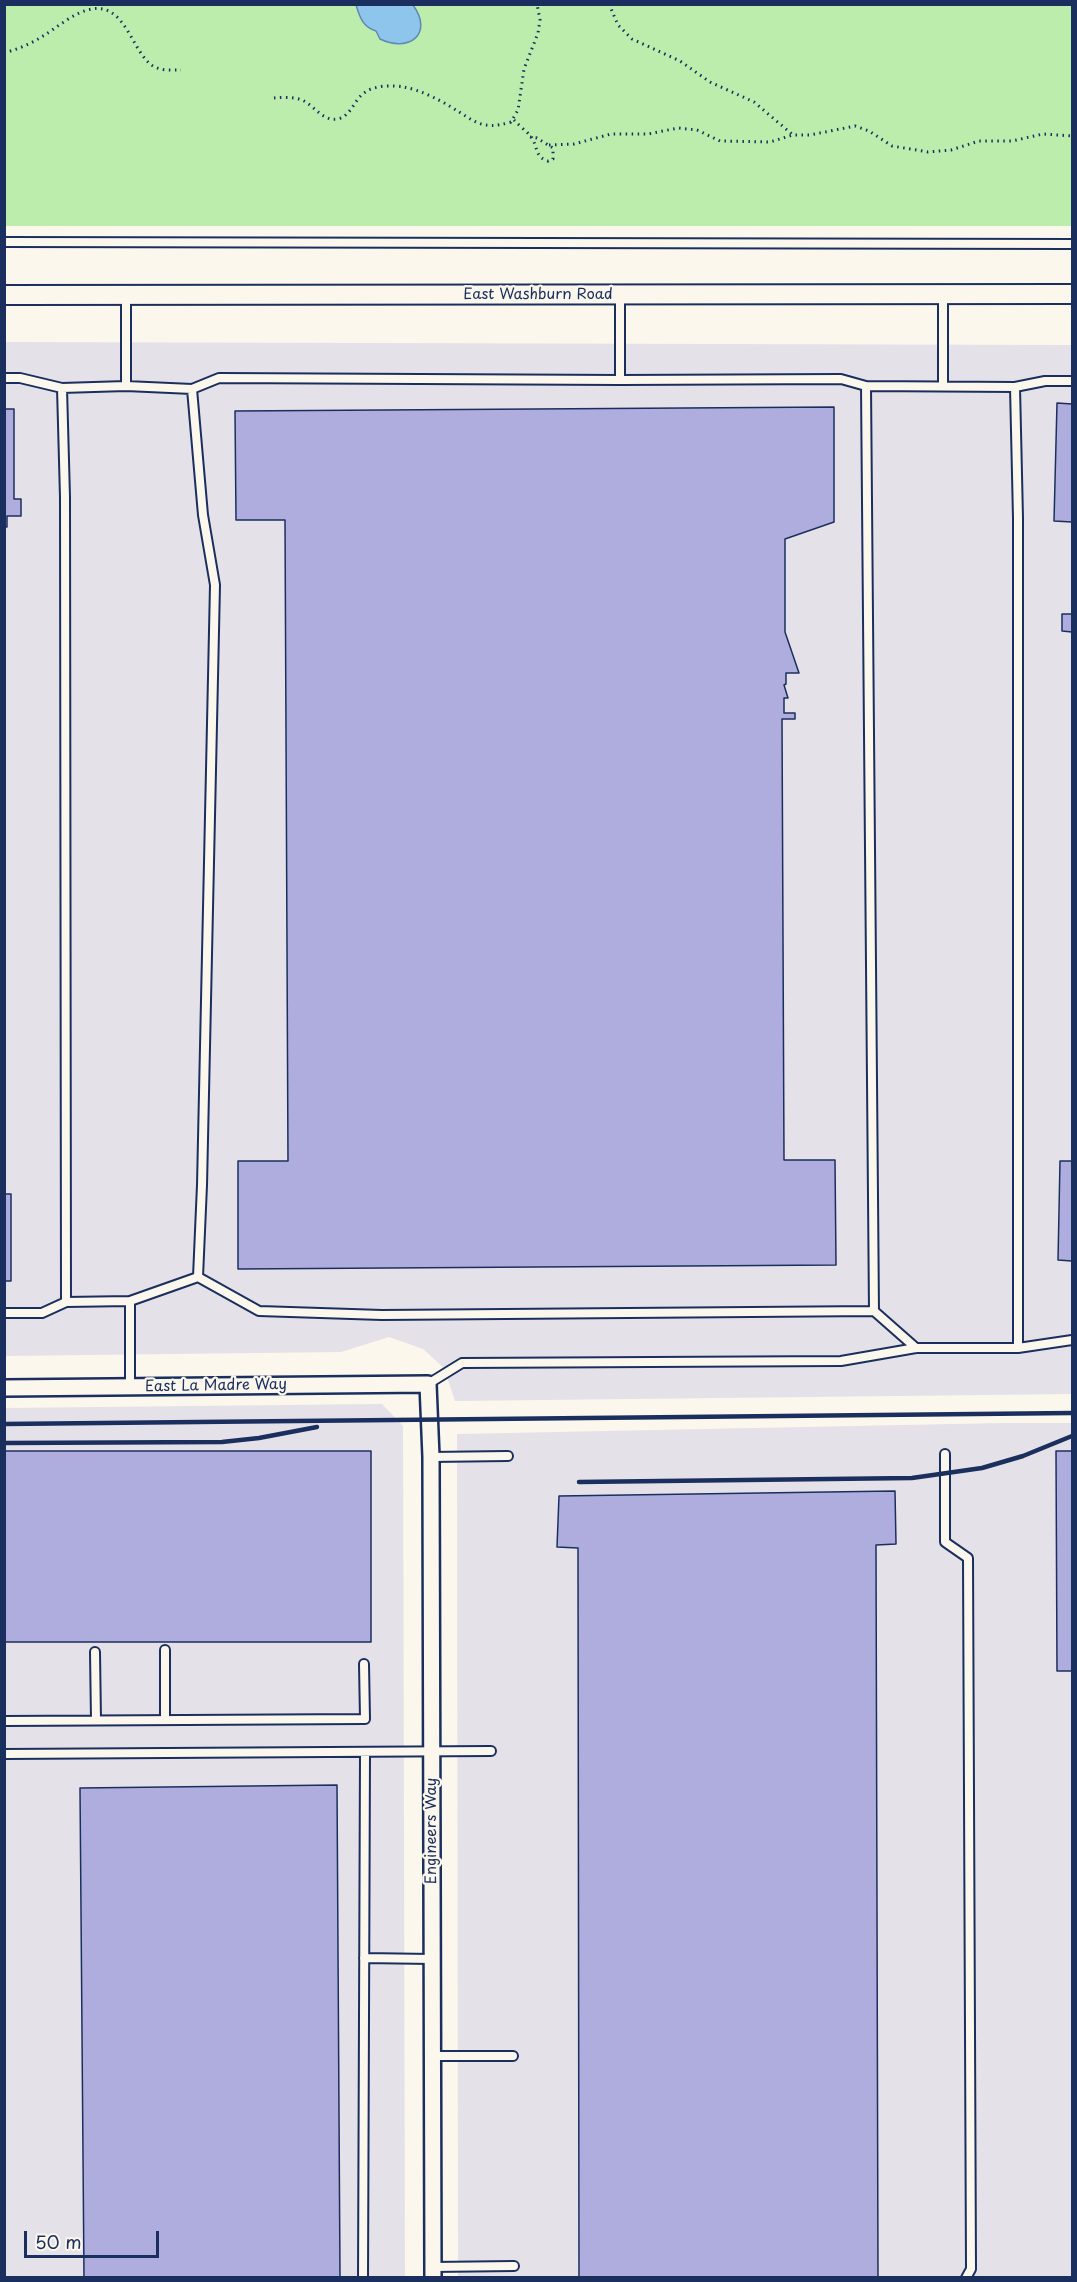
<!DOCTYPE html>
<html>
<head>
<meta charset="utf-8">
<style>
  body { margin:0 }
  #map { position:relative; width:1077px; height:2282px; overflow:hidden; background:#fbf7ec; font-family:"Playpen Sans",sans-serif }
  canvas { display:block }
  .frame { position:absolute; inset:0; border:6px solid #1b2f5e; pointer-events:none }
  .scale { position:absolute; left:24px; top:2231px; width:135px; height:27px; box-sizing:border-box; border:3px solid #1b2f5e; border-top:0; padding-left:8px; font-size:18px; line-height:21px; white-space:nowrap; color:#1b2f5e; -webkit-text-stroke:4px #fbf7ec; paint-order:stroke }
</style>
</head>
<body>
<div id="map">
<canvas width="1077" height="2282"></canvas>
<div class="frame"></div>
<div class="scale">50 m</div>
</div>
<script>
const ctx = document.querySelector('canvas').getContext('2d');
ctx.lineJoin = 'round';
function fill(path, color) { ctx.fillStyle = color; ctx.fill(path, 'evenodd'); }
function strokePath(path, color, width, dash) { ctx.strokeStyle = color; ctx.lineWidth = width; ctx.lineCap = dash ? 'butt' : 'round'; ctx.setLineDash(dash || []); ctx.stroke(path); }
function label(font, color, halo, rows, align = 'center') {
  ctx.font = font + ' "Playpen Sans",sans-serif'; ctx.lineWidth = 4.5; ctx.setLineDash([]); ctx.textBaseline = 'middle'; ctx.strokeStyle = halo; ctx.fillStyle = color; for (const [text, x, y, turn = 0] of rows) {
    ctx.save(); ctx.translate(x, y); ctx.rotate((+turn || 0) * Math.PI / 180); ctx.textAlign = isNaN(turn) ? turn : align; if (halo) ctx.strokeText(text, 0, 0); ctx.fillText(text, 0, 0); ctx.restore();
  }
}
fill(new Path2D(`
  M4 342 1072 345V1394L455 1401 444 1368 423 1349 389 1337 341 1352 5 1356Z
  M382 1404 403 1426 405 2277H5L4 1408Z
  M1003 1423H1072V2277H458L457 1434Z`), '#e4e1e8');
fill(new Path2D(`
  M4 5H1072V226H5Z`), '#bdedac');
const water = new Path2D(`
  M356 5H413C434 34 409 53 380 39L376 31C363 27 360 18 356 5Z`);
fill(water, '#8ec5ec');
strokePath(water, '#6089b3', 1.5);
const building = new Path2D(`
  M1057 403 1072 404V522L1054 521Z
  M834 407V522L785 539V632L799 673H786V684L784 685 788 698H784V713H795V719H782L784 1160H835L836 1265 238 1269V1161H288L285 520H236L235 411Z
  M4 409H14V499H21V516H7V527H4Z
  M1062 614H1072V632L1062 631Z
  M1060 1161H1072V1261L1058 1260Z
  M4 1194H11V1281H4Z
  M4 1451H371V1642H4Z
  M1056 1451H1072V1671H1057Z
  M895 1491 896 1544 876 1545 878 2278H579L578 1548 557 1547 559 1496Z
  M337 1785 340 2278H84L80 1788Z`);
fill(building, '#afadde');
strokePath(building, '#1b2f5e', 1.5);
const service = new Path2D(`
  M4 242 1072 244
  M126 295V386
  M620 296V380
  M4 378H20L62 388 126 386 192 389 219 378 620 380 841 379 866 386 1015 387 1045 381H1072
  M866 386 874 1311
  M943 386V294
  M1015 387 1018 518V1348
  M62 388 65 497 66 1302
  M192 389 203 515 215 585 202 1185 198 1277
  M4 1313H42L66 1302 130 1301 198 1277 259 1311 382 1315 874 1311 916 1348
  M428 1384 462 1363 841 1361 916 1348H1018L1072 1340
  M130 1387V1301
  M945 1454V1542L968 1558 971 2269 966 2278
  M431 1457 508 1456
  M165 1650V1720
  M95 1652 96 1720
  M4 1721 365 1719 364 1664
  M4 1754 491 1751
  M364 1958 432 1959
  M433 2056H513
  M433 2267 514 2266
  M363 2278 365 1753`);
const minor = new Path2D(`
  M4 1388 428 1384 431 1457 433 2278`);
const tertiary = new Path2D(`
  M4 295 1072 294`);
strokePath(service, '#1b2f5e', 12);
strokePath(minor, '#1b2f5e', 20);
strokePath(tertiary, '#1b2f5e', 22);
strokePath(new Path2D(`
  M609 4 618 25 632 39 680 61 710 82 754 102 793 135H810L855 126 869 131 892 146 928 152 951 150 979 141H1012L1043 134 1072 136
  M4 53C18 49 31 44 43 36 58 27 74 12 92 9 126 3 132 53 153 66 161 71 172 70 181 70
  M274 98C283 97 294 97 302 100 315 106 323 122 338 119 351 116 354 100 364 93 374 85 392 85 404 87 420 90 438 99 451 107 475 121 481 131 511 122L518 110 524 69 538 33 540 20 537 4
  M514 120C519 126 527 131 532 138 538 148 535 157 548 161L553 159V148L537 138 530 137
  M549 145 574 144 611 134H648L678 128 697 130 720 141 770 142 793 135`), '#1b2f5e', 3, [1.5, 4.5]);
strokePath(service, '#fbf7ec', 8);
strokePath(minor, '#fbf7ec', 15);
strokePath(tertiary, '#fbf7ec', 18);
strokePath(new Path2D(`
  M4 1424 1072 1413
  M4 1443 222 1442 259 1438 317 1427
  M579 1482 912 1478 982 1468 1023 1456 1072 1436`), '#1b2f5e', 4.5);
label('15px', '#1b2f5e', '#fbf7ec', [
  ["East Washburn Road",538,295],
  ["East La Madre Way",216,1386,-1],
  ["Engineers Way",432,1831,-90]
]);
</script>
</body>
</html>
